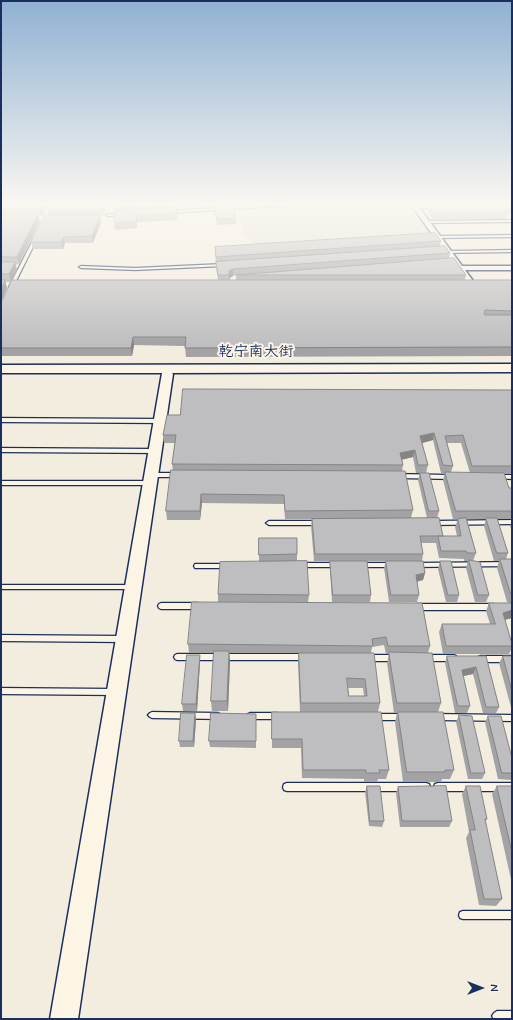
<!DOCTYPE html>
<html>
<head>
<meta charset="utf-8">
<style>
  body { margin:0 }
  #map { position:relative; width:513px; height:1020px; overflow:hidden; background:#f3ede0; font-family:Mynerve,sans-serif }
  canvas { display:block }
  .frame { position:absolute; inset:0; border:2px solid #1b2f5e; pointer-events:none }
  .north { position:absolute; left:461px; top:968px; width:40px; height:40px; -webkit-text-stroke:3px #fcf5e5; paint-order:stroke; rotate:90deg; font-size:11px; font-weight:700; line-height:16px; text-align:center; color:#1b2f5e }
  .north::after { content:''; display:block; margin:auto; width:14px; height:18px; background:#1b2f5e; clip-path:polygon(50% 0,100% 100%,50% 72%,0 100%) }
</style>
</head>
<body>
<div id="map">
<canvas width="513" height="1020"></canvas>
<div class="frame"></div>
<div class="north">N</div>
</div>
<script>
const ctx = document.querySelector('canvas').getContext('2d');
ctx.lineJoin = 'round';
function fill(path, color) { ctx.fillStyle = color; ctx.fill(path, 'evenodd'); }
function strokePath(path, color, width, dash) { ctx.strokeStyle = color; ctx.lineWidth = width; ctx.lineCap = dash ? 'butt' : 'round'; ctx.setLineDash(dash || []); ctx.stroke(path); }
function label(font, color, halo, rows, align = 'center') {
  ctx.font = font + ' Mynerve,"LXGW WenKai TC",sans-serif'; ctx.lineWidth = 4; ctx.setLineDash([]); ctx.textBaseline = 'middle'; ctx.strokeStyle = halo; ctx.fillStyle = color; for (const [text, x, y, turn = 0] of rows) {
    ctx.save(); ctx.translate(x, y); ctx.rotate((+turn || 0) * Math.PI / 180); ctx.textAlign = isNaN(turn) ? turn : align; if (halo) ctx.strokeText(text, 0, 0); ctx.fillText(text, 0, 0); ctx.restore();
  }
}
fill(new Path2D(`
  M299 203H409L434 238 263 249 245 236 237 210 301 206Z`), '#e3dfd6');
const lane = new Path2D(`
  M295 203 297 204 296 205 170 213 168 212 170 211Z
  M416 206H436L438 207 436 208H415V206Z
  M107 214H121L123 215 121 216H108L106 215Z
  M512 220V222L427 223 425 222 427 221Z
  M512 235V237L438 238 436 237 438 236Z
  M34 238 37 239 13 287 10 288 9 287Z
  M512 250V252L448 253 446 252 448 251Z
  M223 264H224V266L135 270 81 268 79 267 81 266 135 268Z
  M1 418 159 419 161 421 159 423 1 422Z
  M1 448 154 449 157 451 154 453 1 452Z
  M152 473H178L181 475 178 477H152L149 475Z
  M398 474 450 475 453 477 450 479 398 478 395 476Z
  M498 475H512V479L496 478 495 477 496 476Z
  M1 481H149L152 483 149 485H1Z
  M512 520V524L434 525 431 523 434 521Z
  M269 521H318L321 523 318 525H269L266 523Z
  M512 562V566L416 567H414L413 565 414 563H416Z
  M298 563H338L339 565 338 567H298L297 565Z
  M358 563H394L395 565 394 567H358L357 565Z
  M195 564H228L229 566 228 568H195L194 566Z
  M1 585H134L135 587 134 589H1Z
  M161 603H198L200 604 201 606 200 608 198 609H161L159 608 158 606 159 604Z
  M416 604H494L496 605 497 607 496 609 494 610H416L414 609 413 607 414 605Z
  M1 635 122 636 124 637 125 639 124 641 122 642 1 641Z
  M177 654H306L308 655 309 657 308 659 306 660H177L175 659 174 657 175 655Z
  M368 655H396L398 656 399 658 398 660 396 661H368L366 660 365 658 366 656Z
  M426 655H454L456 656 457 658 456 660 454 661H426L424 660 423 658 424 656Z
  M480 656H512V662H480L478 661 477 659 478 657Z
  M1 688 114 689 116 690 117 692 116 694 114 695 1 694Z
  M152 712 218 713 220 714 222 716 220 718 218 719 152 718 150 717 148 715 150 713Z
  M250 713H278L280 714 282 716 280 718 278 719H250L248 718 246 716 248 714Z
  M374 714H404L407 715 408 717 407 719 404 720H374L371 719 370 717 371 715Z
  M436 714 512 715V721L436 720 433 719 432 717 433 715Z
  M287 783H426L429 784 430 787 429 790 426 791H287L284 790 283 787 284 784Z
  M438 783H512V791H438L435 790 434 787 435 784Z
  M463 911H512V919H463L460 918 459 915 460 912Z
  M497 1011H512V1019H494L492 1016 494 1013Z`);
const street = new Path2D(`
  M410 203H416L462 266H512V270H465L476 285 472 287H469Z`);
const secondary = new Path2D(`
  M512 364V372L172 373 173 374 78 1019H50L162 373H1V365Z`);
strokePath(lane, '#1b2f5e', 2.5);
strokePath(street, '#1b2f5e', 3);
strokePath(secondary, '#1b2f5e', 3);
fill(lane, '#fcf5e5');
fill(street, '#fcf5e5');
fill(secondary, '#fcf5e5');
fill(new Path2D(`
  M1 203H49L42 216 38 217 40 222 19 264 15 265 17 270 11 282H5L7 288 1 302Z
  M50 203H107L102 217H100L101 222 93 243H65L63 249H33L31 242 48 215 47 209Z
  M114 203H181V208H176L178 220 137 222V228L115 230 114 223 115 211Z
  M212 203H271L232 205 236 218V224L217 225 214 211V206H212Z
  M425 203H512V214H507L506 219H432L428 210 429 204H426Z
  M441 241 440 246 450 253 449 258 466 275 465 280H512V356L186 357 185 346 134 345 132 356H1V302L218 280 216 268 215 247ZM236 275V280H229L230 278 233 276Z
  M512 390V474H504L509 488H512V519H497L508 553 506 559 512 561V618L505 620 512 644V648L509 654H443L439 632 442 624H490L486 611 489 603H510L507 602 497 568 499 561H494L484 526 486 519H467L476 553 473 561 489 595 486 602H475L466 568 468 561H464V559L439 558 436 543H421L423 554 422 561 425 573 423 580 417 582 419 595 417 602H389L384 568 386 561H367L371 595 370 602H332L330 569V561H357H314L311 526 312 519H285L284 504 202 503 200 520H167L166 511 173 470 172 464 175 443H164L163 435 180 415ZM433 440 441 473H445L443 480 453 519H462H458L455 527 457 536H443L437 518 439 511 426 473 428 465 422 443ZM447 443H461L470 473 451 472 453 466ZM413 457 416 473H420L418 480 427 518H411L413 510 402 471 403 465 402 460Z
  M512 522V530L510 526Z
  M259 538 297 554V562L309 595 308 602H218V594L259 562Z
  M440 561 459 595 457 602H446L438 569Z
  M422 603 430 646 428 653 441 703 438 712 454 770 450 779H442L441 782H403L395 722 397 713H394L387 663 389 654H386L384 645 372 647 371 653 380 703 378 712H300L298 662 299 653H229L230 662 228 711H212L211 701 214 653H189L188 644ZM348 688H363L364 696H349Z
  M447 656H486L499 707 496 713H483L473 674 463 676 470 706 467 713H455L445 663Z
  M503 656H512V711L499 663Z
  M200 662 197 711H183L182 704Z
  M272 712 389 770 386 779H378L377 782H364V779L302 778 301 748H272Z
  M195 713 196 720 194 747H180L179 741Z
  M256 714V748L210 747 209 741Z
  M459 715 485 773 482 779H468L456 722Z
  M488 716 512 758V780L498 779 485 722Z
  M367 786 384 821 382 827 369 826 365 792Z
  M466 786 487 819 485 823 502 899 496 906 479 905 466 838 469 832 462 794Z
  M497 786 512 788V884L492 794Z
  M398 787 452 821 449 827H400L396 793Z`), '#a3a3a5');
fill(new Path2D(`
  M44 203H49L42 216 40 209Z
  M103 203H107L102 217 101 209Z
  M38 214 40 222 19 264 17 257Z
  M100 215 101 222 93 243 92 236Z
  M64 237 65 243 63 249 61 242Z
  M15 262 17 270 11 282 9 274Z
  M233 269V276L230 278 229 282V271Z
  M5 280 7 288 1 302V289Z
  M133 337 134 345 132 356 131 348Z
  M434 433 433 440 419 444 420 436Z
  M415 450 413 457 399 460 400 453Z
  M201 494 202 503 200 520V511Z
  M425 573 423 580 414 582 416 575Z
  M512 610V618L499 621 503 613Z
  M229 651 230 662 228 711 227 701Z
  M200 655V662L197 711 196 704Z
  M476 667 473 674 459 677 462 670Z
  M195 713 196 720 194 747 193 741Z`), '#858586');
const building = new Path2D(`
  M1 203H44L40 209H1Z
  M50 203H103L101 209H47Z
  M114 203H144L114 205Z
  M429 203H512V208H505L507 212 433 213Z
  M232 204 236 218 217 219 214 205Z
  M176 207 177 214 136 216 137 222 114 223V211Z
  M1 214H38L17 257H1Z
  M45 215H100L92 236 64 237 61 242H31Z
  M435 233 441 241 216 257 215 247Z
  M445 246 450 253 233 269 229 271V275H218L216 262Z
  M454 258 466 275H236Z
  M1 262H15L9 274H1Z
  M1 280H5L1 289Z
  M12 280H512V311L485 310 484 314 485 315H512V347L185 348 186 337H133L131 348H1V302L2 301Z
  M183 389 512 390V466H472L463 435 445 436 453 466 443 465 434 433 420 436 428 465H418L415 450 400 453 403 465 172 464 176 435H163L167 415H180Z
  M171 470 405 471 413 510 285 511 284 495 201 494 200 511H166Z
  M445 472 504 473 509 488H512V511H456Z
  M420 473H429L439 511H429Z
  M439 518 443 536H420L423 554H315L312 519Z
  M466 518 476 553H467L466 551H441L438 536H461L458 519Z
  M486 518H497L508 553H497Z
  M259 538H297V554L259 555Z
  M500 559H511L512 561V594H511Z
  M469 560 480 562 489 595H478Z
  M307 561 309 595 218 594 220 562Z
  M330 561H367L371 595H333Z
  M386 561H423L425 573 416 575 419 595H391Z
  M440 561H451L459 595H448Z
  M192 602 422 603 430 646H388L386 637 372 639 373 646 188 644Z
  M489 603H512V610L503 613 512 644V646H446L442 624H495Z
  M214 651H229L227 701H211Z
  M389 652 432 653 441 703H397Z
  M299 653H374L380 703H301ZM347 678 365 679 367 696H349Z
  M187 655H200L196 704H182Z
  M447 656H486L499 707H486L476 667 462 670 470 706H458Z
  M503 656H512V691Z
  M272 712H381L389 770H379L380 773H366V770H303L302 739H272Z
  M398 712H443L454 770H445V772H407Z
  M181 713H195L193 741H179Z
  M211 713 256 714V741H209Z
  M459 715 472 716 485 773H471Z
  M488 716H501L512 758V773H502Z
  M367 786H380L384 821H370Z
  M446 786 452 821H402L398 787Z
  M466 786H480L487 819H485L502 899H484L470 830H475Z
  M497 786H511L512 788V852Z`);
fill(building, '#bebec0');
strokePath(building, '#858586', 1);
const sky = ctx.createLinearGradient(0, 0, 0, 346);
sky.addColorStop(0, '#8fb1d3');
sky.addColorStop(0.59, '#faf7f1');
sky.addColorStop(1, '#faf7f100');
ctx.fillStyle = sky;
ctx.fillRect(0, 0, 513, 346);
label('15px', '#1b2f5e', '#fcf5e5', [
  ["乾宁南大街",256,353]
]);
</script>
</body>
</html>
